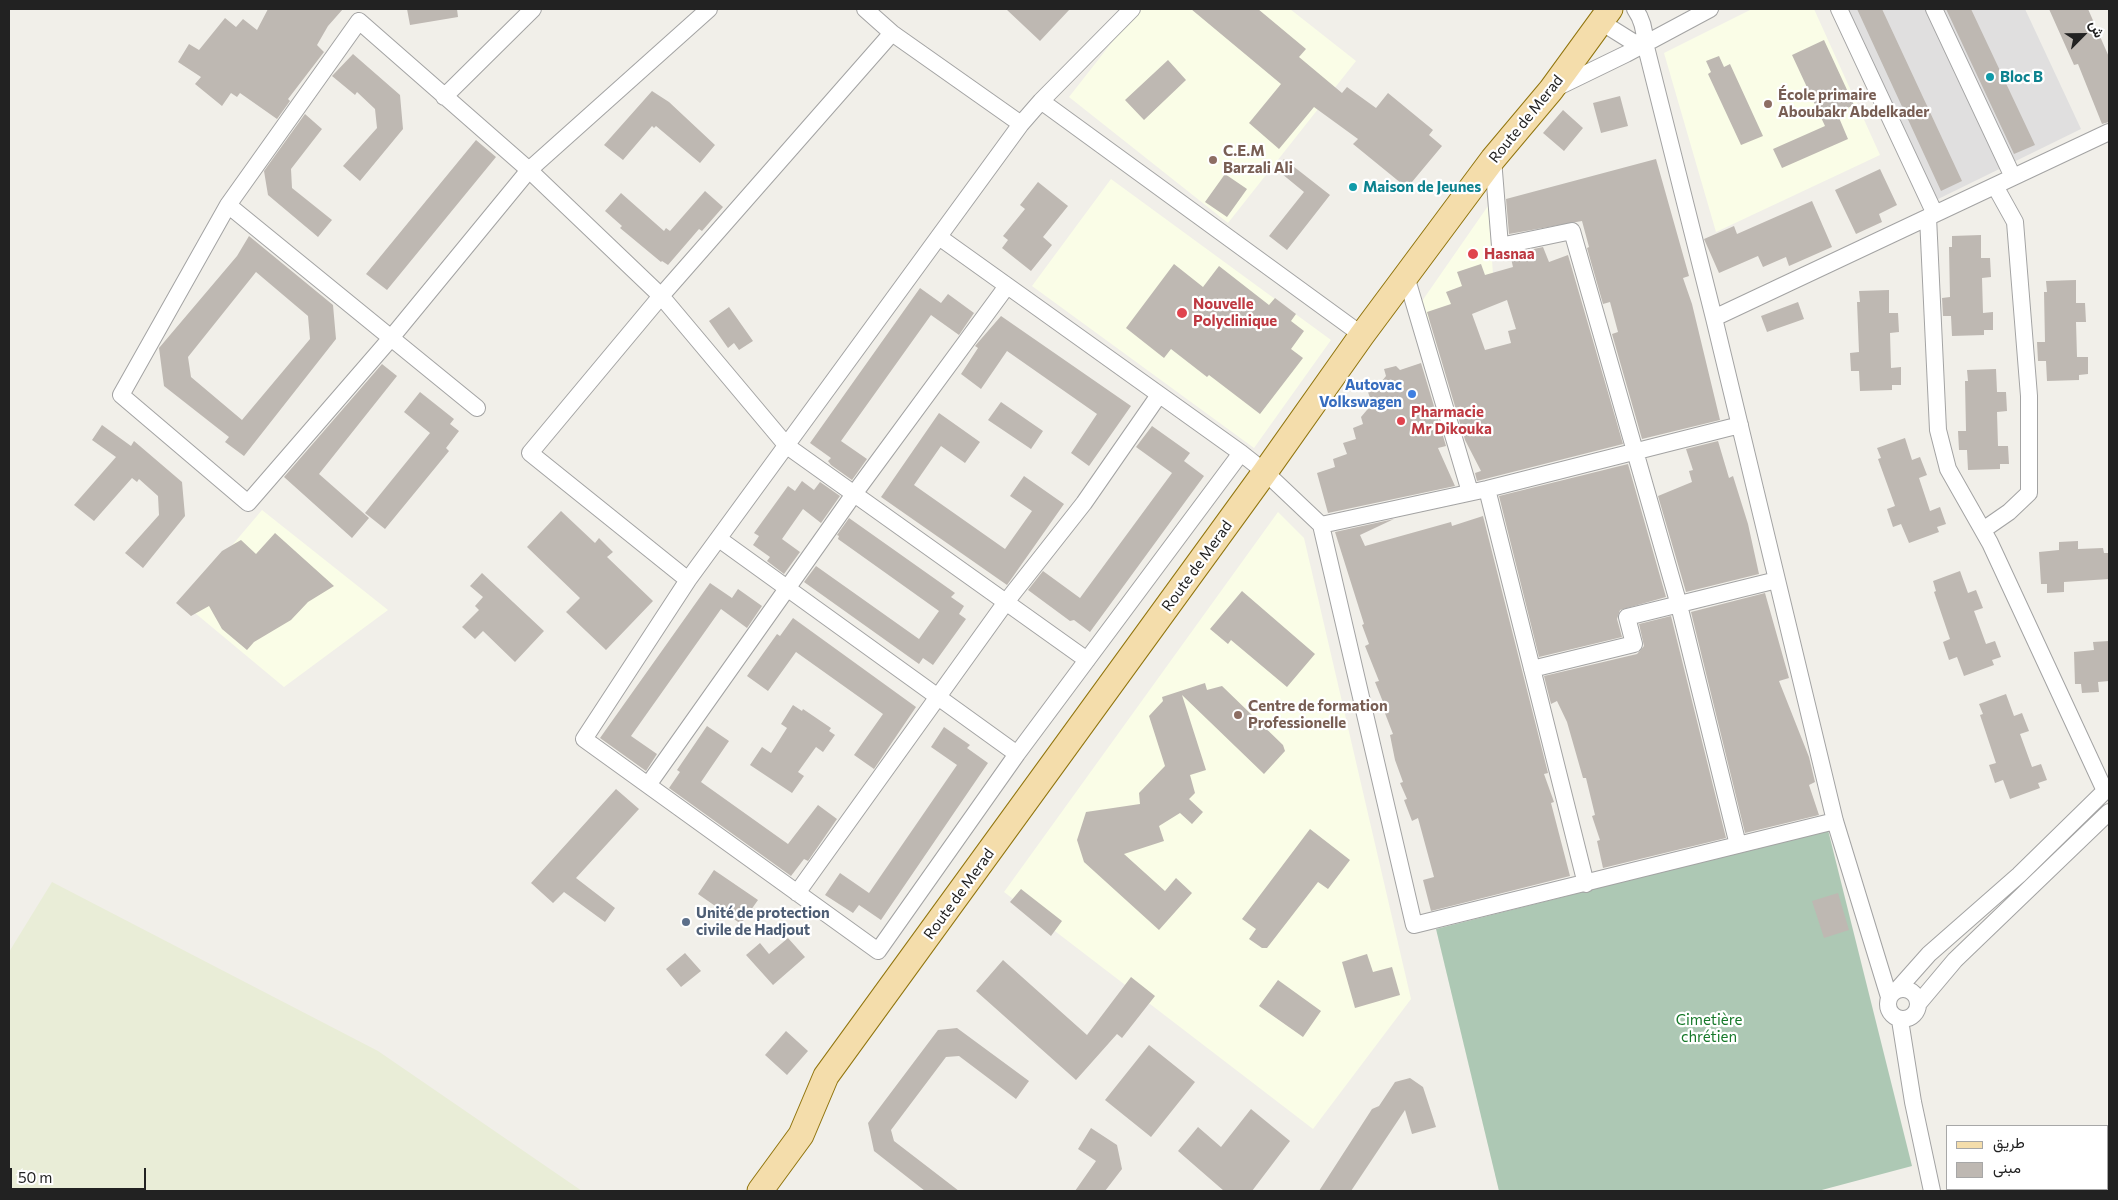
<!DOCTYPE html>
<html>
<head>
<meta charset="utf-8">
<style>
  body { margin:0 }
  #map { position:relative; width:2118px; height:1200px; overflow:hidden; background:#f1efe9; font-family:Commissioner,Vazirmatn,sans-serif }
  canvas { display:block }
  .frame { position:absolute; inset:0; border:10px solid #222; pointer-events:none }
  .legend { position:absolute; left:1946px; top:1125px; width:162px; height:65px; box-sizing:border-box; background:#fff; border:1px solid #a7a7a7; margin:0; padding:6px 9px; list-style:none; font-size:15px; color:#222 }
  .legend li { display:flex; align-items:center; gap:10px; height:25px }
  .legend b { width:25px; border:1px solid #a7a7a7 }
  .north { position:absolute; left:2058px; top:10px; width:50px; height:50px; -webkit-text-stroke:4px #fff; paint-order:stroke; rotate:67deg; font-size:14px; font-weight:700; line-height:20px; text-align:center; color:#222 }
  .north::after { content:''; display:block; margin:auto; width:18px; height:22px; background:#222; clip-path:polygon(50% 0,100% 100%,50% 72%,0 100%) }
  .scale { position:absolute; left:10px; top:1168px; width:136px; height:22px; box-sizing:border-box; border:2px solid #222; border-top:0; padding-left:6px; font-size:15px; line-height:18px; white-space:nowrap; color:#222; -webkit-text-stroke:4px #fff; paint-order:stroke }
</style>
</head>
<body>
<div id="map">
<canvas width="2118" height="1200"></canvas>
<div class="frame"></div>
<ul class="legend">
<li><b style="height:6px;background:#f4ddab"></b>طريق</li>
<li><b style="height:14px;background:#beb8b2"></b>مبنى</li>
</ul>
<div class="north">ش</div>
<div class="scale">50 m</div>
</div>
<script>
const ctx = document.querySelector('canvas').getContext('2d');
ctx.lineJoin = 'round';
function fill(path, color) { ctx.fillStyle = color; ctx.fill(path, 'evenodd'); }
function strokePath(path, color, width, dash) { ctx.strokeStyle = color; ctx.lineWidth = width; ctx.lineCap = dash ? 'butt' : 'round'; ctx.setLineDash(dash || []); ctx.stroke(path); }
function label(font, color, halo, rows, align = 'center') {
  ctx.font = font + ' Commissioner,sans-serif'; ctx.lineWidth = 4.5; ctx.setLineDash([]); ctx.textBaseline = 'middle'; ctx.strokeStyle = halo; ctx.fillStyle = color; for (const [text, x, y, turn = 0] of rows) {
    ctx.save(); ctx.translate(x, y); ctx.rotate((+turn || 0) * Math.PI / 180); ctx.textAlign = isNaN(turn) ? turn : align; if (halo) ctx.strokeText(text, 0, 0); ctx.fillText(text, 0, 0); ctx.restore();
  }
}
fill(new Path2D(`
  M1839 9H2025L2081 129 1930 203Z`), '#e0dfdf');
fill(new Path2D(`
  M1138 9H1290L1356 61 1228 223 1069 97Z
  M1752 9H1814L1880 155 1716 232 1664 53Z
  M1111 179 1331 340 1254 448 1032 286Z
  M1488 206 1495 301 1424 321 1420 304Z
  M262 510 388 610 284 687 183 603Z
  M1278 512 1304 538 1411 999 1313 1129 1004 892Z`), '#fafde7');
fill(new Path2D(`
  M52 882 378 1051 582 1191H9V952Z`), '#e9edd7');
fill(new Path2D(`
  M1828 830 1912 1166 1818 1191H1499L1436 929Z`), '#adc8b4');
fill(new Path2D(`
  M268 9H343L328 26 317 45 324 52 288 99 290 101 277 119 240 93 237 97 231 93 222 106 195 84 201 77 178 62 189 44 199 50 225 18 236 27 243 19 257 30Z
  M407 9H457L458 17 410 25Z
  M1006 9H1070L1040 41Z
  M1191 9H1258L1306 49 1299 57 1342 93 1347 87 1376 108 1388 93 1433 130 1429 135 1442 146 1407 188 1353 144 1358 139 1314 107 1279 149 1249 123 1281 84Z
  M1857 9H1882L1962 181 1941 191Z
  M1946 9H1971L2035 145 2014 154Z
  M2049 9H2088L2109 57V122L2102 124 2078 64 2074 65Z
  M1824 40 1854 105 1837 113 1848 139 1782 168 1773 149 1825 126 1792 55Z
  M353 54 400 95 403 129 360 181 343 166 377 128 375 109 357 92 355 95 332 76Z
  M1719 56 1724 67 1730 64 1763 136 1741 145 1708 74 1711 72 1706 61Z
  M1168 60 1186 80 1144 120 1125 100Z
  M652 91 669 102 715 145 700 163 656 126 654 128 652 126 623 160 604 145Z
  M1620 96 1628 126 1601 133 1593 103Z
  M1563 110 1583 128 1564 151 1543 133Z
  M305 114 322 129 291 169 292 188 332 220 318 237 268 195 264 171Z
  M476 140 496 157 387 290 366 274Z
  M1284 159 1330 195 1287 250 1269 236 1304 192 1276 169Z
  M1656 159 1689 276 1683 278 1692 304 1720 420 1642 439 1612 334 1618 332 1610 302 1603 304 1587 248 1589 247 1582 221 1509 234 1506 199Z
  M1880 169 1897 205 1879 214 1882 222 1856 234 1835 190Z
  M1225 174 1247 189 1227 217 1205 202Z
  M1038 182 1068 206 1043 237 1052 245 1031 271 1002 248 1008 240 1003 236 1025 209 1020 205Z
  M705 191 723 207 702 231 699 229 668 265 662 261 661 262 620 228 622 226 605 211 621 193 664 231 666 228 670 231Z
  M1812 201 1832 247 1789 266 1786 257 1763 267 1758 256 1719 273 1704 239 1734 226 1737 234Z
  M1981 235V258H1990L1991 277 1982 278 1983 313 1993 312V330H1984V335L1952 336 1951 316H1943L1942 298 1950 297 1949 247H1952V236Z
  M249 236 333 305 336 339 244 456 225 442 229 437 164 386 159 348 237 256ZM256 272 308 316 310 339 242 420 191 377 188 357Z
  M1543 247 1549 262 1568 255 1623 444 1477 481 1475 473 1481 471 1465 440 1427 312 1451 304 1446 292 1462 286 1457 272 1481 264 1485 275 1513 267 1510 254ZM1507 300 1516 329 1508 331 1511 343 1485 350 1472 314Z
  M1174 264 1203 287 1219 266 1269 305 1275 298 1296 314 1291 321 1304 331 1291 349 1303 358 1260 414 1209 375 1207 377 1171 349 1164 358 1126 328Z
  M2076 280V303H2085L2086 322H2076L2077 357H2088V374L2079 375V380L2047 381 2046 361H2038L2037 342H2045L2044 292H2047L2046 281Z
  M920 288 941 303 948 294 974 313 959 335 931 315 841 441 867 459 852 480 831 465 828 461 831 458 810 443Z
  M1889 290V313H1898L1899 332 1890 333 1891 368 1901 367V385H1892V390L1860 391 1859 371H1851L1850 353 1859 352 1857 302H1860L1859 291Z
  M1798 302 1804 319 1767 332 1761 316Z
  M729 307 753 341 739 350 734 343 728 348 709 321Z
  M1001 316 1131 406 1089 466 1071 453 1097 414 1007 351 981 389 961 374 978 348 975 346Z
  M1421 363 1446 446 1438 448 1455 486 1328 513 1317 473 1335 467 1333 459 1347 454 1343 443 1356 439 1353 428 1363 424 1361 417 1372 404 1367 389 1378 386 1386 376 1384 369 1396 366 1400 370Z
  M382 364 397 376 319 474 369 518 352 538 284 477Z
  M1996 369 1997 392H2006L2007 411 1997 412 1998 446H2008L2009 464H2000V469L1968 470 1967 450H1959L1958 431H1966L1965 381H1968L1967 370Z
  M420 392 454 419 450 424 459 431 446 448 449 451 385 529 365 513 430 433 404 412Z
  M1001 402 1043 431 1031 449 988 420Z
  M939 413 980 442 965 463 941 446 914 485 1005 549 1032 511 1010 496 1024 476 1064 504 1007 585 881 497Z
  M102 425 131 446 134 441 182 482 185 516 143 568 125 553 159 515 158 496 139 479 137 482 132 478 94 521 74 505 116 457 92 440Z
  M1152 426 1190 453 1184 461 1204 476 1090 632 1074 620 1070 621 1028 590 1043 571 1080 598 1172 473 1136 447Z
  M1905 438 1912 460 1920 457 1927 475 1919 478 1930 511 1940 507 1946 524 1937 527 1939 532 1909 543 1901 524 1893 527 1887 509 1895 506 1878 459 1881 458 1877 448Z
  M1718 441 1729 478 1733 476 1748 524 1759 574 1686 592 1658 496 1692 482 1689 471 1693 470 1686 449Z
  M1628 464 1666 597 1620 610 1617 619 1622 637 1539 657 1499 496Z
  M802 481 814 490 820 482 840 496 821 523 803 509 782 539 800 552 784 574 767 561 770 557 753 545 759 536 754 533 788 486 795 491Z
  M561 511 595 543 599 538 613 552 607 557 653 601 606 650 566 612 580 598 527 547Z
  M1483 516 1548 773 1544 774 1554 802 1551 803 1570 876 1431 911 1423 880 1434 877 1418 818 1412 821 1404 800 1407 799 1400 783 1403 782 1395 760 1390 735 1393 734 1381 703 1383 702 1375 682 1379 681 1365 646 1369 644 1362 625 1364 624 1335 532 1394 519 1360 535 1365 546 1451 522 1452 526Z
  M849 518 955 593 951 597 964 606 959 614 966 619 933 665 923 658 919 664 804 582 816 566 919 639 939 611 838 539 839 536 837 535Z
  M275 533 334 586 308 602 291 620 254 642 247 650 222 629 209 606 191 616 176 603 222 551 241 540 256 554Z
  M2078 541V549L2103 548 2104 553H2109V579L2064 582V592L2047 593V584H2041L2039 552 2059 550V542Z
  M1960 571 1968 593 1976 590 1983 608 1974 611 1986 644 1995 641 2001 657 1992 660 1994 665 1964 676 1957 657 1949 660 1943 642 1950 639 1934 592 1936 591 1933 581Z
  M482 573 544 631 515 662 483 631 475 639 462 627 479 610 475 606 483 597 470 586Z
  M710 583 732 598 738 589 762 606 747 628 721 609 631 736 657 754 646 771 600 738Z
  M1242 591 1315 654 1287 687 1231 640 1228 644 1210 629Z
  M1765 593 1789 678 1779 681 1809 757 1815 782 1809 785 1819 815 1745 833 1691 612Z
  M1671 616 1726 838 1603 868 1597 841 1600 840 1592 816 1595 815 1586 778H1583L1567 722 1557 701 1551 704 1544 676 1637 654 1644 646 1639 624Z
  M793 618 916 707 874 769 854 755 883 714 796 652 768 691 747 676 777 634 780 636Z
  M2109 641V681L2098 682 2099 692 2082 693 2081 684H2075L2074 652 2094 650 2093 642Z
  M1205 683 1207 690 1222 686 1283 745 1285 751 1264 774 1182 695 1206 770 1190 775 1195 793 1189 799 1203 812 1192 824 1180 813 1159 826 1164 841 1124 854 1165 891 1176 878 1192 893 1159 930 1084 862 1077 840 1086 812 1140 804 1139 793 1165 766 1149 716 1163 701 1162 697Z
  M2006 694 2014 716 2022 713 2029 731 2020 734 2032 767 2041 764 2047 780 2038 783 2040 788 2010 799 2003 780 1995 783 1989 765 1996 763 1980 715 1983 714 1979 704Z
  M793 705 802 711 803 709 831 728 829 731 835 735 823 752 816 747 798 772 804 776 792 793 750 765 762 747 771 753 787 728 781 724Z
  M707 726 729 741 701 782 788 844 818 805 837 819 808 861 804 859 791 876 669 788 680 772 677 770Z
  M944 727 970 745 967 748 988 763 881 920 859 905 853 913 825 895 840 873 869 893 957 765 931 747Z
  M616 789 639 809 576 878 615 908 605 922 564 892 553 903 531 883Z
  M1310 829 1350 860 1328 889 1318 882 1267 948H1262L1249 939 1256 929 1242 919Z
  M714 870 758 900 741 924 698 894Z
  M1021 889 1062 921 1051 936 1010 902Z
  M1838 893 1849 930 1824 938 1812 901Z
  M788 938 805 957 773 985 746 955 760 943 769 954Z
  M685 953 701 971 681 987 666 969Z
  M1367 954 1373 972 1392 967 1400 995 1355 1008 1342 962Z
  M1003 960 1087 1035 1131 977 1155 996 1122 1038 1117 1034 1076 1080 976 991Z
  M1278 980 1321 1011 1303 1037 1259 1006Z
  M957 1028 1029 1081 1016 1099 959 1056 946 1057 891 1130 894 1141 959 1191H925L874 1151 868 1123 938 1030Z
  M786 1031 808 1051 787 1075 765 1055Z
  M1149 1045 1195 1082 1151 1137 1105 1100Z
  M1410 1078 1423 1087 1436 1127 1412 1134 1405 1110 1351 1191H1319L1372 1109 1379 1106 1395 1082Z
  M1251 1109 1290 1141 1252 1191H1224L1178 1151 1198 1127 1221 1147Z
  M1091 1128 1117 1145 1122 1169 1105 1191H1075L1096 1161 1078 1149Z`), '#beb8b2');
const street = new Path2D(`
  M709 9 529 170 391 338 248 503 121 395 228 205 359 21 529 170 661 296 787 446 1087 660
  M865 9 892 33 1021 124
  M1132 9 1041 101 1021 124 688 580 584 739 878 951 1017 754 1241 453
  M1635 9C1642 19 1645 30 1645 43L1714 318 1835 821 1889 997
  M1839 9 1935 214
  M1934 9 2013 177
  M1601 22 1633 42 1645 43
  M1554 89 1626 54 1710 9
  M444 97 533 9
  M1041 101 1362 335
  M1493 159 1500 246 1572 231 1679 605 1738 845
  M228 205 477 408
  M1928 217 1938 430 1948 469 1990 543 2105 791
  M939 237 1241 453 1265 472 1321 525 1414 925 1835 821
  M1406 276 1470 492
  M1714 318 2109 132
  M1487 489 1586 884
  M1321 525 1487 489 1740 425
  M1983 530 2009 512 2029 493V396L2015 222 1995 186
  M719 539 1017 754
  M688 580 530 453 661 296 892 33
  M1532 669 1634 644 1627 617 1777 580
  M648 785 854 494 1007 286
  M797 893 1006 602 1084 503 1159 395
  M1888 1004a15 15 0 1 1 30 0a15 15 0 1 1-30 0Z
  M1897 990 1929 954 2019 875 2109 787
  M1918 1004 1955 960 2109 812
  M1900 1020 1913 1102 1932 1191`);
const primary = new Path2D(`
  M760 1191 801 1135 826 1076 1265 472 1362 335 1493 159 1551 90 1610 9`);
strokePath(street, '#a3a3a3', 18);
strokePath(primary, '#91750e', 27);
strokePath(street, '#fff', 16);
strokePath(primary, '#f4ddab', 25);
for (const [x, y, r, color] of [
  [1990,77,5,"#0f9aa8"],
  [1768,104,5,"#8d6e63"],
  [1213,160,5,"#8d6e63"],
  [1353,187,5,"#0f9aa8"],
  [1473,254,6,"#e0444e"],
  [1182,313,6,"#e0444e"],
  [1412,394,5,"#3f7fe0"],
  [1401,421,5,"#e0444e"],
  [1238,715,5,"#8d6e63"],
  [686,922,5,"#5c6f8a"]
]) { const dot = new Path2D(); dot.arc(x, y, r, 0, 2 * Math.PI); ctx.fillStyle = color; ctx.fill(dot); strokePath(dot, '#fff', 2); }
label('bold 15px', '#0d838f', '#fff', [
  ["Bloc B",2000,77],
  ["Maison de Jeunes",1363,187]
], 'left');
label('bold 15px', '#785e54', '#fff', [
  ["École primaire",1778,95],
  ["Aboubakr Abdelkader",1778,112],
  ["C.E.M",1223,151],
  ["Barzali Ali",1223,168],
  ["Centre de formation",1248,706],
  ["Professionelle",1248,723]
], 'left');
label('15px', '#222', '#fff', [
  ["Route de Merad",1526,119,-51],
  ["Route de Merad",1197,566,-54],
  ["Route de Merad",959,894,-54]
]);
label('bold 15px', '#be3a42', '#fff', [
  ["Hasnaa",1484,254],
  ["Nouvelle",1193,304],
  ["Polyclinique",1193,321],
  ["Pharmacie",1411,412],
  ["Mr Dikouka",1411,429]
], 'left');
label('bold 15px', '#366cbe', '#fff', [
  ["Autovac",1402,385],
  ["Volkswagen",1402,402]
], 'right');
label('bold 15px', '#4e5e75', '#fff', [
  ["Unité de protection",696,913],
  ["civile de Hadjout",696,930]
], 'left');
label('15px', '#17792a', '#fff', [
  ["Cimetière",1709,1020],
  ["chrétien",1709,1037]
]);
</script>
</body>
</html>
